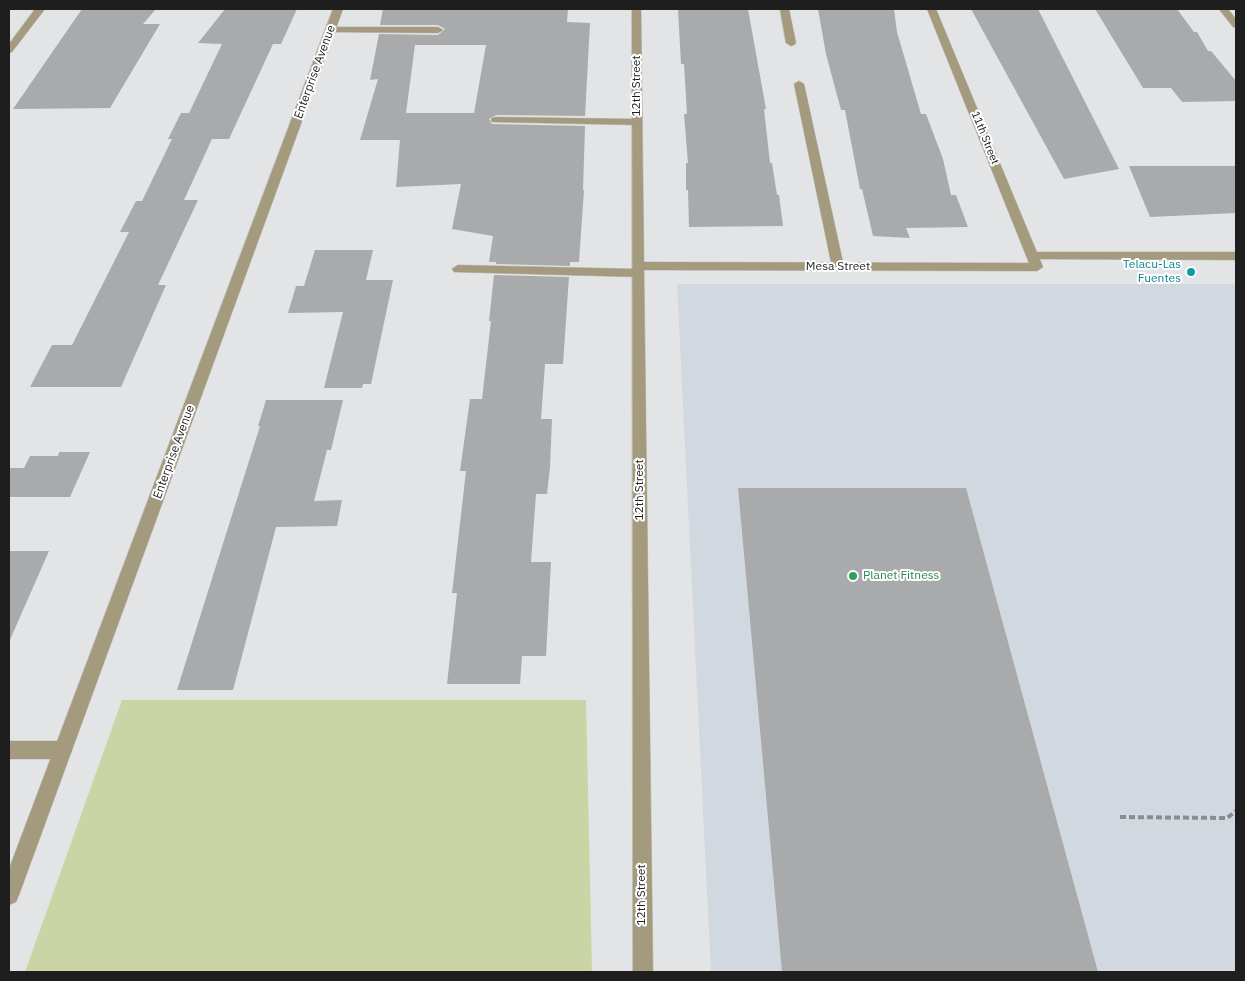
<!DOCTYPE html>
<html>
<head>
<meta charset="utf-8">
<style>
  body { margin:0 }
  #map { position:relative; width:1245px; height:981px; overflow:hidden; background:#e3e4e5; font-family:"IBM Plex Sans",sans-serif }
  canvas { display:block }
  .frame { position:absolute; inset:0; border:10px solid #1e1e1f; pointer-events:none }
</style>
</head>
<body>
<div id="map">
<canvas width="1245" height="981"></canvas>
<div class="frame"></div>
</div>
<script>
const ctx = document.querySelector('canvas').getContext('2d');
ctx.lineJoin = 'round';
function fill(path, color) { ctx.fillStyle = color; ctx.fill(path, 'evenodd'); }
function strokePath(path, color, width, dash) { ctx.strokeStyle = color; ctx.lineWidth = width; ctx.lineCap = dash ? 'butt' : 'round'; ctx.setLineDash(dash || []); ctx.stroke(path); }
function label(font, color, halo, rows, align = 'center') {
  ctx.font = font + ' "IBM Plex Sans",sans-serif'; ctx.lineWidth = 4; ctx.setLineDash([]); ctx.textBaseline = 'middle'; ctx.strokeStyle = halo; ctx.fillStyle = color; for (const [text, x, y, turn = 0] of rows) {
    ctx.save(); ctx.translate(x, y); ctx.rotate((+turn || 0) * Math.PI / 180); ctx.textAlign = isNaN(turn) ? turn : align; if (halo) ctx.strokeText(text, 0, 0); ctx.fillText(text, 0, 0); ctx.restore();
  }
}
fill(new Path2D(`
  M677 284H1236V972H711Z`), '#d1d8df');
fill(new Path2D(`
  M122 700H586L592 972H25Z`), '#cbd4a5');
fill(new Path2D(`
  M82 9H156L143 24H160L110 108 13 109Z
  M225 9H297L281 44H273L229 139H212L184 200H198L158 285H166L121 387H30L52 345H72L129 232H120L136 201H142L172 139H168L181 113H189L222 44 198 43Z
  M383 9H568L567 22 590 23 585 116 496 115 489 119 492 124 585 126 583 190H584L579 262H570V266L496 264V262H489L493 236 452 229 461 184 396 187 400 140H360L378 79 370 80 379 34 438 35 445 29 438 25H380ZM415 45H486L474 113H406Z
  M678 9H748L766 109H764L770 163H772L777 195H779L783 226 689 227 688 190H686V163H688L684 114H687L684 64H681Z
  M818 9H894L897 32 921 114H926L943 159 951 195H956L968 227 906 228 910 238 873 236 862 189H860L845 110H841L826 54Z
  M971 9H1038L1119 169 1064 179Z
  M1095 9H1177L1194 32H1197L1208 51H1211L1236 81V101L1182 102 1171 88H1143Z
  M1129 166H1236V213L1150 217Z
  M315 250H373L366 280H393L371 384H363L362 388H324L343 312 288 313 296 286H304Z
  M494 275 569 277 563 364H545L541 419H552L550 467 547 494H536L531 562H551L546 656H522L520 684H447L457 593H452L466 471H460L470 399H482L491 321H489Z
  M266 400H343L331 450H327L314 501 342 500 337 526 276 527 233 690H177L260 426H258Z
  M59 452H90L70 497H9V468H24L30 456H58Z
  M738 488H966L1098 972H782Z
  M9 551H49L9 642Z`), '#a9aaab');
const lane = new Path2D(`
  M780 9H789L796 43 794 45 791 46 786 43Z
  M331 27H438L443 30 438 33 328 32 326 30Z
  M799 81 804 84 844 267 838 271 832 267 794 84Z
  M496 117 637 119 642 122 637 125 492 122 491 120 492 118Z
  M1033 252H1236V260L1029 259 1027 256 1029 253Z
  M458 265 638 269 644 273 638 277 454 272 452 269Z
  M9 741H63L69 744 72 750 69 756 63 759H9Z`);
const street = new Path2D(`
  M35 9H45L12 52 9 53V44Z
  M333 9H343L19 895 16 902 9 905V869Z
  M632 9H641L644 262 1029 263 927 9H936L1043 267 1037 271 644 270 653 972H633Z
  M1219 9H1228L1236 19V28L1233 27Z`);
strokePath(lane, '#c0c0c1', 1);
strokePath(street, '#c0c0c1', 1);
strokePath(new Path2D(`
  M1120 817 1227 818 1236 811`), '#8b8c8d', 4, [6, 3]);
fill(lane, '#a49b7f');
fill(street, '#a49b7f');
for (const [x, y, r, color] of [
  [1191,272,5,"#0f9aa8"],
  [853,576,5,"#2e9e5b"]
]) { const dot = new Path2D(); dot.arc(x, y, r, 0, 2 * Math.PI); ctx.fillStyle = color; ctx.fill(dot); strokePath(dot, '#fff', 2); }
label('11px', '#1e1e1f', '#fff', [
  ["11th Street",985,138,68]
]);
label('12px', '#1e1e1f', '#fff', [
  ["Enterprise Avenue",315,72,-70],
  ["12th Street",637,86,-90],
  ["Mesa Street",838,267],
  ["Enterprise Avenue",174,452,-70],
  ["12th Street",640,490,-90],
  ["12th Street",642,895,-90]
]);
label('12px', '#0d838f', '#fff', [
  ["Telacu-Las",1181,265],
  ["Fuentes",1181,279]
], 'right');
label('12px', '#27864d', '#fff', [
  ["Planet Fitness",863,576]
], 'left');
</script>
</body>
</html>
